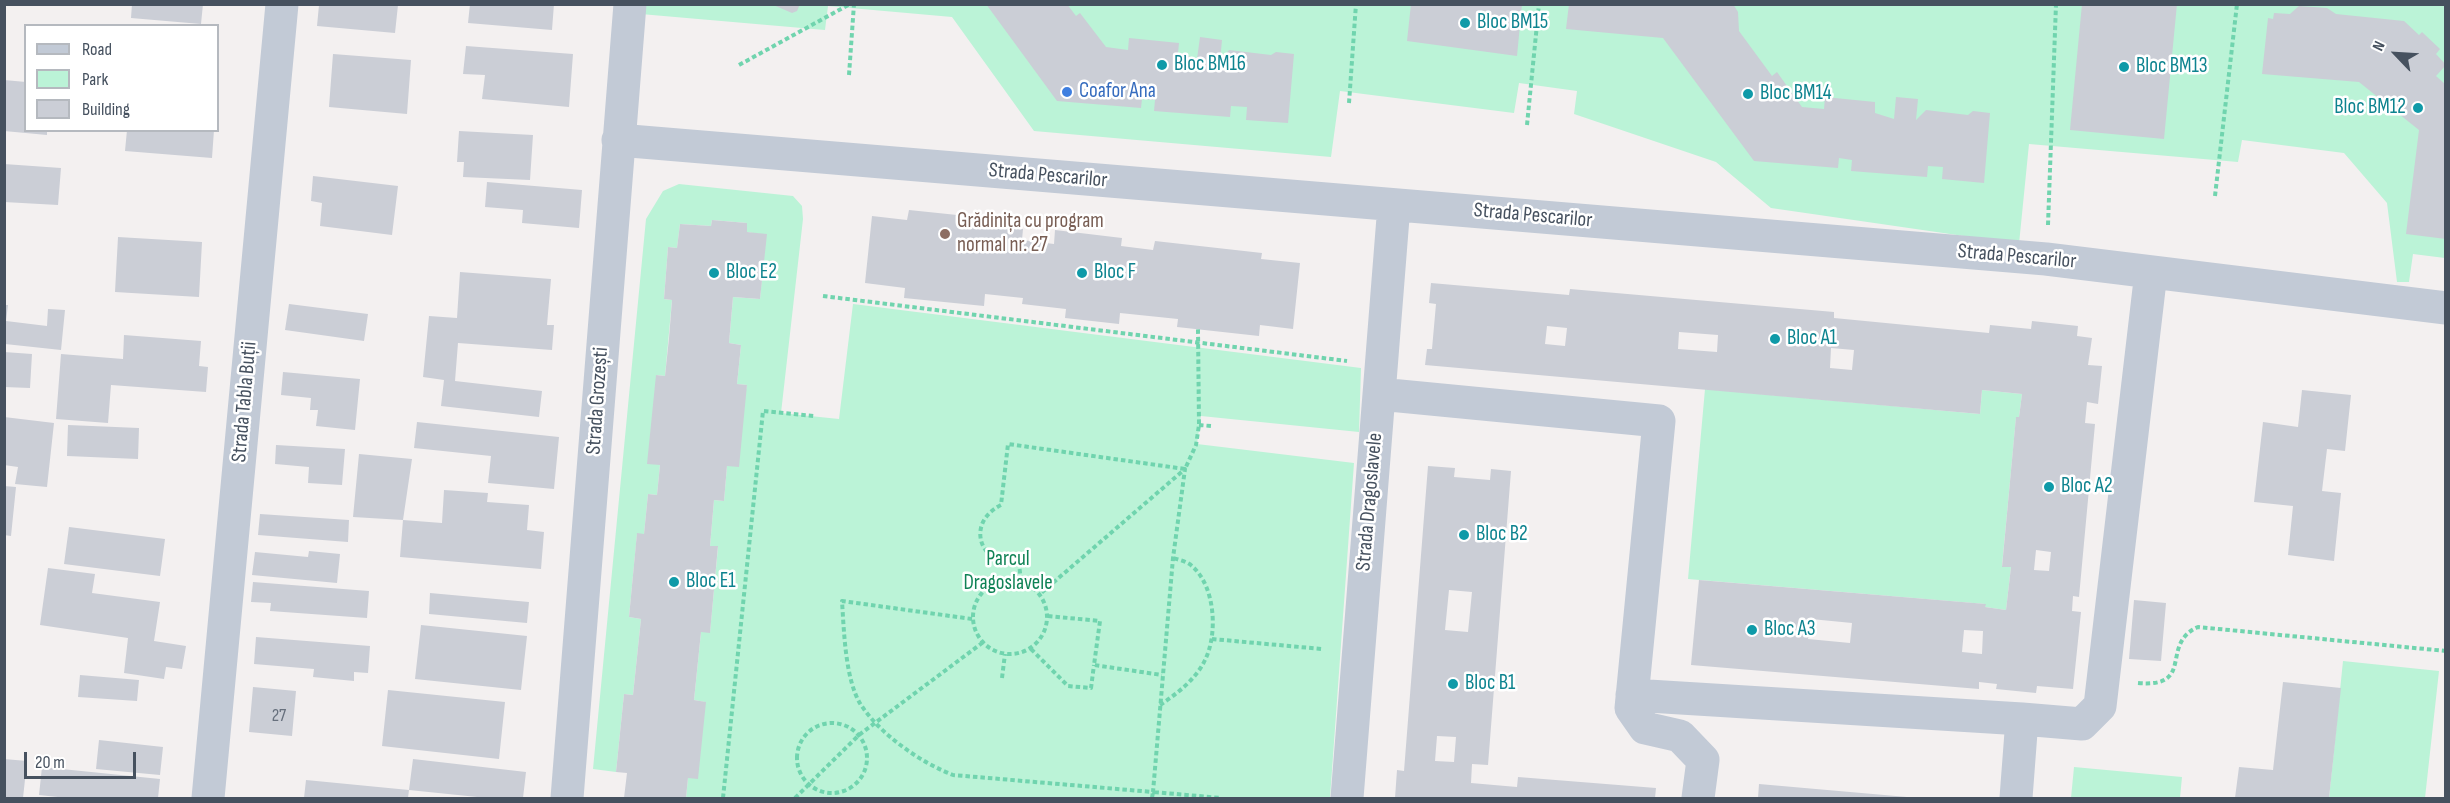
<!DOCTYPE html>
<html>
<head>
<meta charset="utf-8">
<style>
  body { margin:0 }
  #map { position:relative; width:2450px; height:803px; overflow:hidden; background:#f3f0f0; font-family:"Sofia Sans Condensed",sans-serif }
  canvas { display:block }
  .frame { position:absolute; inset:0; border:6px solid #46515f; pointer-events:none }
  .legend { position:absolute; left:24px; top:24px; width:195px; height:108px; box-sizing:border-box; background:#fff; border:2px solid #b5b9bf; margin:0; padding:8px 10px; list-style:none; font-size:18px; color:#46515f }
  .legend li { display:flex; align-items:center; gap:12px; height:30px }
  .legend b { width:30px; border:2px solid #b5b9bf }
  .north { position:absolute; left:2366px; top:24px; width:60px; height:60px; -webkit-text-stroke:4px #fff; paint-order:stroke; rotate:295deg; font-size:16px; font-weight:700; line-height:24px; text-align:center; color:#46515f }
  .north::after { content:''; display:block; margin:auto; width:21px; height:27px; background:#46515f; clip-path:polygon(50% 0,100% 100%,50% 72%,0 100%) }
  .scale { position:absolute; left:24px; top:752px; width:112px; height:27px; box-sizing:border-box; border:3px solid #46515f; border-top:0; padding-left:8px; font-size:18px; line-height:21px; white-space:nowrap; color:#46515f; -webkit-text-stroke:4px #fff; paint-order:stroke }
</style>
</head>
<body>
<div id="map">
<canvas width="2450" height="803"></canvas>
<div class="frame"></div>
<ul class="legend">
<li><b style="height:8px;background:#c2cad6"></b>Road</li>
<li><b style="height:16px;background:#bbf3d7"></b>Park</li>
<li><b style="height:16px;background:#cbced6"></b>Building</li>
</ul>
<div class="north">N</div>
<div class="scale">20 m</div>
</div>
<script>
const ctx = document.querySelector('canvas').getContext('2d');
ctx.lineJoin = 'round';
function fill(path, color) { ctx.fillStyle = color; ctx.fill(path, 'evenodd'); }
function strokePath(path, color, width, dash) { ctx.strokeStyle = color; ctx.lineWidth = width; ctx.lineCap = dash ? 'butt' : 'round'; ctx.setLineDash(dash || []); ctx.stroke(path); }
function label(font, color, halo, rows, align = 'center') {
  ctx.font = font + ' "Sofia Sans Condensed",sans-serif'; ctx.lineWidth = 5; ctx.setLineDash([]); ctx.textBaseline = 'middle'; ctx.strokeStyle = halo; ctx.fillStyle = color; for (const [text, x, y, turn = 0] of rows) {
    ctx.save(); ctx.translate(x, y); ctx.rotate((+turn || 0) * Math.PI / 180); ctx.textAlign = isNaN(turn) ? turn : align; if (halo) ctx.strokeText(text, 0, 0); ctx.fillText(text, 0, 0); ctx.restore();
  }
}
fill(new Path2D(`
  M630 4 2445 5V258L2413 254 2409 282H2397L2387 203 2344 153 2242 140 2238 162 2029 144 2019 244 1771 208 1716 162 1574 114 1577 91 1519 83 1514 113 1340 91 1331 157 1034 131 952 17 828 6 825 30 629 13Z
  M679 184 793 196 802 206 803 219 781 413 839 419 853 304 1361 368 1359 432 1201 416 1197 444 1354 463 1330 798H686L688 778 705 702 694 700 701 632H710L718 547 710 546 714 500 724 501 727 466 747 385 737 384 741 345 729 343 733 297 760 299 766 235 747 232V223L712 220 711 226 680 224 677 248 668 247 664 299 672 300 665 376 656 375 660 465 657 495 648 494 644 534H637L629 617 641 619 633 695 624 694 616 772 593 769 646 219 663 191Z
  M1705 389 1980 414 1982 390 2022 394 2019 417 2016 418 2002 566 2011 567 2006 610 1985 607V604L1688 579Z
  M2343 661 2439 671 2425 798H2329Z
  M2074 767 2182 777 2180 798H2071Z`), '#bbf3d7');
fill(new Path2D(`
  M132 4H203L201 24 131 18Z
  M470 4H554L552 30 468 23Z
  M771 4H800L797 11 792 13Z
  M986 4H1067L1076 16 1080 13 1106 47 1128 50 1129 38 1179 43 1178 53 1197 59 1200 37 1222 40 1220 61 1229 50 1271 55 1276 52 1294 54 1288 123 1246 120 1247 107 1231 106 1230 117 1154 111 1155 100 1142 99 1141 108 1057 101Z
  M1411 4H1522L1517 56 1407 41Z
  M1569 4H1733L1738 12 1739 31 1772 76 1777 72 1802 107 1824 109 1825 97 1875 102V113L1894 119 1896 97 1918 99 1916 120 1926 110 1968 115 1973 111 1990 113 1984 183 1942 179 1943 167 1928 166 1927 177 1851 171 1852 160 1839 158 1838 168 1754 161 1663 38 1566 29Z
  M2082 4H2177L2164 139 2070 130Z
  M319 5H398L395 33 317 26Z
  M2299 6 2327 8 2336 14 2404 21 2419 35 2422 32 2440 49 2436 54 2446 65 2436 76 2446 85V239L2406 234 2419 130 2359 82 2262 74 2268 18 2273 19 2274 13 2290 14Z
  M466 46 573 54 569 107 482 99 485 75 463 74Z
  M333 54 411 60 407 114 329 107Z
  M4 80 26 82V130H47V135L4 131Z
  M127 130H214L212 158 125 151Z
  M459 131 533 135 530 180 463 177 464 162H457Z
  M4 164 61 168 58 205 4 202Z
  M313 176 398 186 392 235 320 226 322 203 311 201Z
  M487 182 582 190 579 228 522 223 523 210 485 207Z
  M909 210 986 218 985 225 1023 229 1022 240 1054 244 1055 230 1122 238 1121 246 1153 250 1155 241 1262 253 1261 259 1300 263 1293 329 1260 325 1259 336 1177 327 1178 319 1120 313 1119 324 1065 318 1066 309 1022 304 1023 298 985 294 984 306 904 298 905 288 865 283 872 216 907 220Z
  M712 220 747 223V232L767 234 760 299 733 297 729 343 741 345 737 384 747 385 739 467 727 466 724 501 714 500 710 546H718L710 633 701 632 694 700 706 702 698 779 688 778 686 798H624L627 773 616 772 624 694 633 695 641 619 629 617 637 533 644 534 648 494 657 495 660 465 647 464 656 375 665 376 669 338 672 300 664 299 668 247 677 248 680 224 711 226Z
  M118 237 202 242 199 297 115 292Z
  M460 272 551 279 547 325H554L552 350 458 343 455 381 542 391 539 417 441 406 444 380 423 377 429 316 457 318Z
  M1431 283 1569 295 1570 289 1834 312V318L1989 333 1990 325 2031 329 2032 321 2078 326 2077 336 2092 338 2088 365 2102 366 2098 404 2087 402 2085 423 2095 424 2079 597 2073 596 2072 611 2081 612 2073 689 2037 686 2036 693 1996 689 1997 684 1979 682V689L1691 665 1699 580 1986 604 1985 607 2006 610 2011 567H2002L2016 417H2019L2022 394 1982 390 1980 414 1425 365 1427 349H1432L1436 304 1429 303ZM1547 326 1567 328 1565 346 1545 344ZM1679 332 1718 335 1717 352 1678 349ZM1831 348 1854 350 1852 370 1830 368ZM2036 550 2051 552 2049 571 2034 570ZM1811 619 1852 623 1850 643 1808 639ZM1964 630 1983 631 1982 654 1962 652Z
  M289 304 368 314 364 341 285 330Z
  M4 305H8L6 321 47 326 48 309 65 310 61 350 5 344Z
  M124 335 201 341 199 366 208 367 206 392 111 385 108 423 56 419 61 354 123 359Z
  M4 352 32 354 30 388 4 387Z
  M283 372 360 379 355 430 316 426 318 410H310L311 398 281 395Z
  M2302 390 2351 395 2345 451 2327 449 2322 491 2341 493 2334 561 2288 555 2293 506 2254 502 2263 422 2298 427Z
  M4 417 54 423 47 487 15 484 18 467 4 465Z
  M417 422 559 437 554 489 488 483 491 456 414 448Z
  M68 425 139 428 138 459 67 456Z
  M276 445 345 449 342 485 308 483 309 467 275 464Z
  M359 454 412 459 403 520 353 517Z
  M1428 466 1455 468 1454 477 1490 480 1491 469 1511 471 1488 765 1472 764 1471 783 1517 787 1518 777 1656 788 1655 798H1395L1397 770 1404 771ZM1449 590 1472 592 1468 632 1445 630ZM1437 736 1456 737 1454 762 1435 761Z
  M4 486 16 487 11 536 4 535Z
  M444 490 488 493 487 502 529 505 527 530 544 532 541 569 400 557 403 520 442 523Z
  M260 514 349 520 348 542 258 535Z
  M69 527 165 539 160 576 64 564Z
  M309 551 340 554 337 583 252 575 255 552 308 557Z
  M48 568 95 574 92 593 160 602 154 641 186 646 182 669 166 667 164 679 124 673 128 638 40 625Z
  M253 582 369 591 367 618 270 611 271 603 251 602Z
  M430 593 529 602 527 623 429 614Z
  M2134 600 2166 603 2161 661 2129 659Z
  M421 625 527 636 521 690 415 679Z
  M256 637 370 646 368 673 354 672V681L313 677 314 669 254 664Z
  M80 675 139 680 137 701 78 697Z
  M2283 682 2341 688 2329 798H2235L2239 767 2273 770Z
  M253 687 296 691 292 736 249 732Z
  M388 690 505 702 499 759 382 746Z
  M99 740 163 747 160 775 96 769Z
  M4 759 27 761 23 798H4Z
  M413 759 526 772 523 798H487L409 790 408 798H304L306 780 409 790Z
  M42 767 160 779 158 798H67L39 795Z
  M1759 784 1907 797V798H1758Z`), '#cbced6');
strokePath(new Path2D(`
  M739 65 850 4
  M849 75 854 4
  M1349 103 1356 4
  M1527 125 1539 4
  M2215 196 2237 4
  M2048 225 2056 4
  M823 296 1347 361
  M1199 425 1211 426
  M973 617a37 37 0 1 1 74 0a37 37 0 1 1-74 0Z
  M1021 581 1019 564C979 566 965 523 1001 505L1008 444 1185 469 1196 445 1199 425 1198 329
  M1048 616 1100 621 1094 665 1162 675
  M972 619 842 601C844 630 845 680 861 705 881 735 920 762 953 775L1153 792 1173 558 1185 469 1040 594
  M1212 639 1322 649
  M1031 649 1068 686 1091 688 1094 665
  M1002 678 1005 654
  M2138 683C2196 688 2159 644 2198 627L2446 651
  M1160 705C1178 693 1196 679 1205 660 1218 634 1215 588 1194 568 1189 562 1180 560 1173 558
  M797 758a35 35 0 1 1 70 0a35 35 0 1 1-70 0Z
  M723 798 763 411 814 416
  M795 798 859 735 982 643
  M1152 798 1153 792 1221 798`), '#70d4ae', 4, [4.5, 3]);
strokePath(new Path2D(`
  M618 140 2046 259 2446 308
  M1379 394 1659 421 1631 708 1645 728 1680 736 1703 760 1698 798
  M1632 695 2022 719
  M208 798 282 4
  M567 798 630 4
  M1347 798 1394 205
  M2016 798 2022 719 2082 724 2100 706 2151 272`), '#c2cad6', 33);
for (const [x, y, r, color] of [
  [1465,23,6,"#0f9aa8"],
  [1162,65,6,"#0f9aa8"],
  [2124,67,6,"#0f9aa8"],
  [1067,92,6,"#3f7fe0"],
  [1748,94,6,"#0f9aa8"],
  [2418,108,6,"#0f9aa8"],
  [945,234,6,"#8d6e63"],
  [714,273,6,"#0f9aa8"],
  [1082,273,6,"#0f9aa8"],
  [1775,339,6,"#0f9aa8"],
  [2049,487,6,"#0f9aa8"],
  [1464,535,6,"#0f9aa8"],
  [674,582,6,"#0f9aa8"],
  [1752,630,6,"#0f9aa8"],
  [1453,684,6,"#0f9aa8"]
]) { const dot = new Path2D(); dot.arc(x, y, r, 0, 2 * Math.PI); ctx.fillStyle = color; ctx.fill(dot); strokePath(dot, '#fff', 2); }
label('18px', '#67707d', null, [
  ["27",279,716]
]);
label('21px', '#0d838f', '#fff', [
  ["Bloc BM15",1477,23],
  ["Bloc BM16",1174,65],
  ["Bloc BM13",2136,67],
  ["Bloc BM14",1760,94],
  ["Bloc BM12",2406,108,"right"],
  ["Bloc E2",726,273],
  ["Bloc F",1094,273],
  ["Bloc A1",1787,339],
  ["Bloc A2",2061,487],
  ["Bloc B2",1476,535],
  ["Bloc E1",686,582],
  ["Bloc A3",1764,630],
  ["Bloc B1",1465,684]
], 'left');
label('21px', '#366cbe', '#fff', [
  ["Coafor Ana",1079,92]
], 'left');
label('21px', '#46515f', '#fff', [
  ["Strada Pescarilor",1048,176,5],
  ["Strada Pescarilor",1533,216,5],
  ["Strada Pescarilor",2017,257,5],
  ["Strada Grozești",598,401,-86],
  ["Strada Tabla Buții",245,402,-85],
  ["Strada Dragoslavele",1370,502,-85]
]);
label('21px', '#785e54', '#fff', [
  ["Grădinița cu program",957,222],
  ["normal nr. 27",957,246]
], 'left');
label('21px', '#0f8255', '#fff', [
  ["Parcul",1008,560],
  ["Dragoslavele",1008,584]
]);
</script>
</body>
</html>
